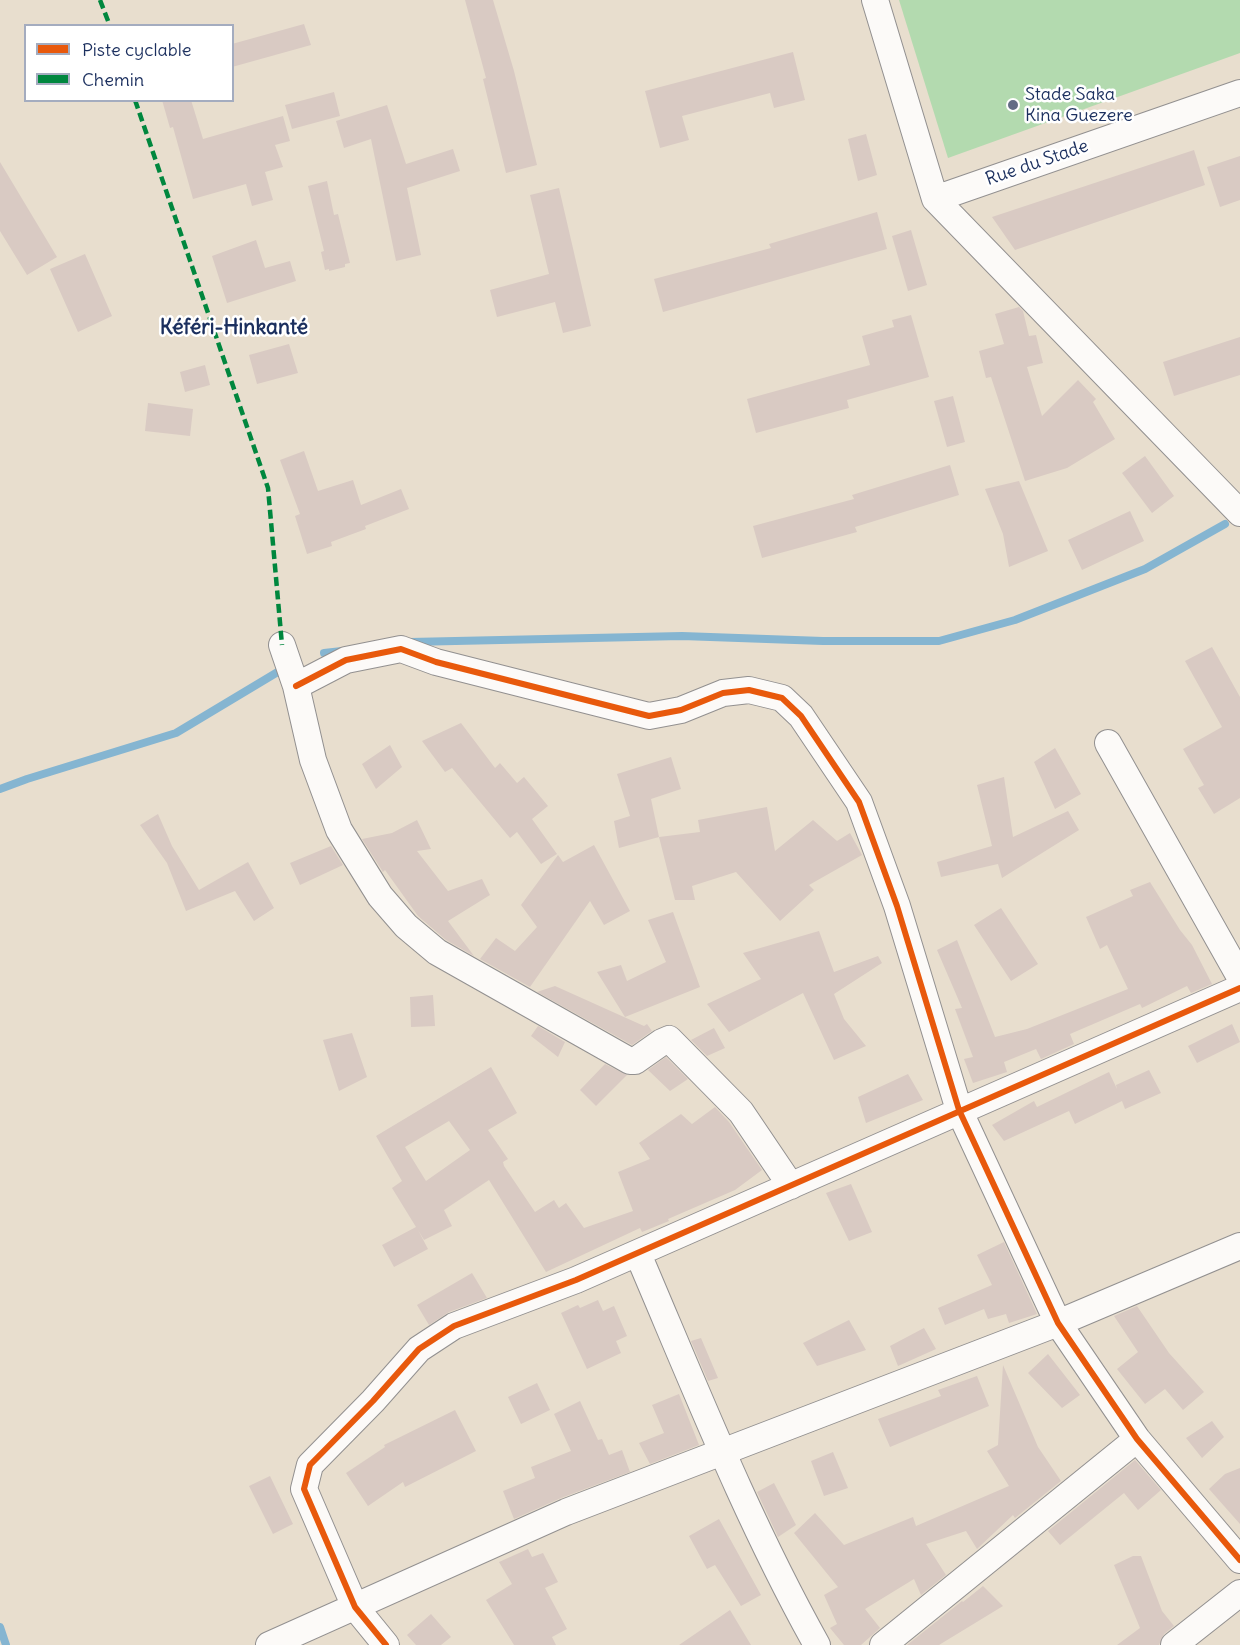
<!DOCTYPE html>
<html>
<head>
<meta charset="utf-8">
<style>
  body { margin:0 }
  #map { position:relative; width:1240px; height:1645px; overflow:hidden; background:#e8dece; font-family:Delius,sans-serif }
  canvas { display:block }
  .legend { position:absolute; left:24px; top:24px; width:210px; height:78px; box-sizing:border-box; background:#fff; border:2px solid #a4acbf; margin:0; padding:8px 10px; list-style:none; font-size:18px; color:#1b2f5e }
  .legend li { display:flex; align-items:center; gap:12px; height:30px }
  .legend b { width:30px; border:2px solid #a4acbf }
</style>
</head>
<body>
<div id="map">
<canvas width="1240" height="1645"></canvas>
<ul class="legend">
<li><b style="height:8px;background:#e8590c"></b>Piste cyclable</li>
<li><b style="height:8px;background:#00873e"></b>Chemin</li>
</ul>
</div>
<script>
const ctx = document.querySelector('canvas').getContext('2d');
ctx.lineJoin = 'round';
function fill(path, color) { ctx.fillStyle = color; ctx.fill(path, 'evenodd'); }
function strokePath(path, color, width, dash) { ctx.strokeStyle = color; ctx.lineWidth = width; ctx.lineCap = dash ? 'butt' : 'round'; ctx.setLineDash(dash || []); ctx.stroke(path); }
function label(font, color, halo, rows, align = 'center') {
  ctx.font = font + ' Delius,sans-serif'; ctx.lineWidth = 5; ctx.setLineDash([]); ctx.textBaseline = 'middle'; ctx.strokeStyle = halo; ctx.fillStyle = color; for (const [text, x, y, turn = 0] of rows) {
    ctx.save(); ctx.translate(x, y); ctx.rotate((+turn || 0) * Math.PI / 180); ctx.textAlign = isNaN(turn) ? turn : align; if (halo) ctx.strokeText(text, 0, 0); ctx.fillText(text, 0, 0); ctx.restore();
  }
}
fill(new Path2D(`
  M899 0H1240V53L948 158Z`), '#b3daaf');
strokePath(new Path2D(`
  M410 642 682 636 823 641H939L1015 620 1145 569 1225 524
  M324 653 342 651
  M0 789 27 779 176 733 281 670
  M0 1627 6 1645`), '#85b5d1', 8);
fill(new Path2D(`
  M465 0H493L514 71 537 165 506 173 483 79 486 78Z
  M304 24 311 45 232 67V44Z
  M793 52 805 100 774 108 770 93 682 116 689 140 660 148 645 91Z
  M334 92 340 116 292 129 285 105Z
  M162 100H191L203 139 283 116 290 141 275 145 283 167 265 172 273 200 252 206 246 184 193 199 173 127 170 128Z
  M387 105 406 164 453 149 460 171 407 188 421 255 396 261 371 139 344 148 336 121Z
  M866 134 877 175 858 181 848 139Z
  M1194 150 1205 185 1015 250 992 217Z
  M1240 156V200L1220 207 1207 167Z
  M0 162 57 257 27 275 0 231Z
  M327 181 334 215 338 214 350 263 345 264V267L329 271V269L325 270 321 252 324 251 308 186Z
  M559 188 591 326 563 333 555 302 497 317 490 290 549 274 530 195Z
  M877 212 887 249 663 312 654 279 771 248 769 244Z
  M911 230 927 285 908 291 892 236Z
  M256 240 265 268 290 261 296 281 227 303 212 256Z
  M85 254 112 316 78 332 50 269Z
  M1019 307 1023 311 1029 336 1036 335 1043 363 1027 367 1042 416 1078 380 1096 399 1093 402 1115 439 1067 468 1025 481 991 377 986 378 979 351 1004 344 995 314Z
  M911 315 929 377 847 400 849 408 756 433 747 399 870 365 862 336 894 327 892 320Z
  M1240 337V375L1174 396 1163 362Z
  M289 344 298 373 257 384 249 355Z
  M205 365 210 385 185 392 180 372Z
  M953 396 965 442 947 447 934 401Z
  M148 403 193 409 190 436 145 431Z
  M304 451 318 491 353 480 361 505 401 489 409 509 365 526 366 529 331 542 332 546 307 554 295 516 300 514 280 460Z
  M1145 456 1174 496 1152 513 1122 473Z
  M950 465 959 495 855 527 857 532 762 558 753 526 854 499 852 495Z
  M1019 481 1048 551 1009 567 1003 534 985 489Z
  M1130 511 1144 541 1082 570 1068 540Z
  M1212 647 1240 697V798L1214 814 1198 788 1204 785 1183 749 1222 727 1185 661Z
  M461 723 495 768 500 763 517 783 524 777 548 806 532 819 557 854 541 864 517 832 510 838 452 768 445 772 422 741Z
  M390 745 402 767 376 789 362 764Z
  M1055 748 1081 794 1055 809 1034 762Z
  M671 757 681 789 651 799 659 837 619 848 614 821 630 816 617 774Z
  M1004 777 1013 837 1068 811 1079 830 1002 878 998 864 941 877 937 862 992 846 977 785Z
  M767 807 775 851 813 820 837 841 850 833 862 855 809 885 814 890 780 921 736 872 692 886 695 900H675L659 837 700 832 698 820Z
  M158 814 172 846 199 890 248 862 274 908 254 921 235 891 186 911 167 863 140 825Z
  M417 820 431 849 417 851 448 891 482 879 490 895 448 921 474 956 446 940 418 916 385 870 383 872 362 839 392 833Z
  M594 845 630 911 604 925 590 901 530 987 480 959 496 938 515 951 537 927 521 905 558 855 563 862Z
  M331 846 343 865 300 885 290 863Z
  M1150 882 1180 930 1192 945 1212 984 1191 993 1187 986 1142 1008 1140 1004 1070 1034 1074 1044 1041 1059 1036 1049 1004 1062 1007 1072 973 1083 964 1059 973 1057 955 1009 962 1008 937 950 957 940 995 1037 1027 1029 1128 989 1107 945 1100 949 1086 917 1133 896 1130 890Z
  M1001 908 1038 964 1011 981 974 925Z
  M673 912 700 987 625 1017 597 972 621 965 627 981 666 962 648 920Z
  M819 931 834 972 878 956 882 963 834 994 844 1019 866 1046 834 1060 803 993 729 1032 707 1004 761 979 743 953Z
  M555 986 644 1026 647 1024 652 1031 632 1045 537 992Z
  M433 995 435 1026 411 1027 410 997Z
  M1232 1024 1240 1042 1197 1063 1188 1046Z
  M538 1026 565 1042 558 1057 531 1036Z
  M714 1028 725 1048 707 1056 691 1040Z
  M352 1033 367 1077 339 1091 323 1040Z
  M666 1057 688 1079 670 1091 648 1070Z
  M605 1064 627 1075 596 1106 580 1090Z
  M491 1067 517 1113 488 1130 508 1159 503 1162 504 1166 535 1212 554 1200 559 1208 566 1203 584 1228 633 1211 618 1172 650 1159 639 1143 681 1114 692 1124 715 1107 729 1122 762 1170 735 1190 668 1219 669 1221 642 1232 640 1228 546 1272 489 1180 444 1210 452 1226 424 1240 418 1230 428 1249 394 1267 382 1245 416 1227 392 1188 402 1181 376 1136ZM449 1121 470 1150 426 1181 405 1147Z
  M1149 1070 1161 1093 1125 1109 1122 1101 1075 1124 1069 1111 1004 1141 992 1125 1034 1101 1037 1107 1109 1072 1117 1089 1116 1085Z
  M908 1074 923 1100 866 1123 858 1097Z
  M851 1184 872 1232 849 1241 826 1193Z
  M1004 1242 1037 1314 1009 1323 1006 1314 988 1319 984 1309 945 1325 938 1308 992 1285 977 1255Z
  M472 1273 487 1298 449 1312 429 1325 417 1305Z
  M598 1300 603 1311 614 1306 627 1336 616 1341 621 1353 587 1369 561 1313 578 1305 580 1308Z
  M1137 1306 1169 1353 1204 1392 1183 1410 1165 1389 1145 1404 1117 1369 1138 1352 1114 1316Z
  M849 1320 866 1350 817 1366 803 1343Z
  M924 1328 936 1349 898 1366 890 1346Z
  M701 1338 718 1378 708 1381 691 1341Z
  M1048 1354 1080 1395 1062 1408 1028 1373Z
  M1003 1365 1038 1447 1061 1481 1015 1518 1013 1515 977 1549 966 1531 926 1544 946 1575 921 1595 914 1579 865 1609 880 1628 861 1645H844L830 1628 837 1624 824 1595 838 1587 794 1533 815 1513 844 1545 913 1517 916 1526 1009 1486 987 1451 998 1445Z
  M977 1376 989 1406 890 1447 878 1419 941 1396 938 1390Z
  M537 1383 550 1410 521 1424 508 1397Z
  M679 1394 699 1445 650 1464 639 1443 664 1433 652 1405Z
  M580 1401 598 1440 602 1439 609 1455 622 1450 630 1472 561 1498 514 1519 503 1491 535 1478 531 1467 571 1451 554 1414Z
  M455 1410 476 1451 405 1487 403 1482 368 1506 346 1473 385 1447 384 1445Z
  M1212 1421 1224 1437 1202 1458 1186 1438Z
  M833 1452 848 1488 824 1496 811 1461Z
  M1135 1460 1161 1490 1138 1510 1124 1493 1060 1545 1048 1531Z
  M1240 1468V1524L1209 1489 1225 1474Z
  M270 1476 293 1524 273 1534 249 1486Z
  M774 1483 796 1525 778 1537 757 1492Z
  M719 1519 761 1595 741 1606 715 1565 707 1569 689 1536Z
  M528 1549 532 1557 543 1553 558 1582 545 1588 567 1629 552 1637 556 1645H514L486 1600 512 1584 499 1562Z
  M1133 1556H1141L1162 1611 1174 1626 1164 1634 1159 1645H1117L1140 1628 1114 1565Z
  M983 1586 1003 1606 939 1645H907L962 1601 963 1602Z
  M730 1610 751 1645H679Z
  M431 1614 451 1637 441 1645H416L407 1635Z`), '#d9cac3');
const minor = new Path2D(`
  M875 0 935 199 1240 513
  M935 199 1240 93
  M282 645 296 686 313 760 339 830 380 896 406 926 437 952 630 1061H635L662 1042 669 1039 741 1112 791 1186
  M296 686 346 660 401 649 436 662 649 716 681 710 723 693 749 690 782 698 801 716 859 802 897 906 959 1110 1058 1323 1137 1439 1240 1560
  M1108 743 1240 977
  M638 1254C694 1385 747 1520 817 1645
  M269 1645 566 1512 1058 1323 1240 1246
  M386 1645 355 1607 304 1489 310 1465 373 1401 419 1349 454 1326 576 1280 1240 988
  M883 1645 1137 1439
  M1174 1645 1240 1593`);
strokePath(minor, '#929090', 28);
strokePath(minor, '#fcfaf8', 26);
strokePath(new Path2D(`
  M100 0 110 26
  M135 100 268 488 282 645`), '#00873e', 4.5, [9, 4.5]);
strokePath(new Path2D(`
  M296 686 346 660 401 649 436 662 649 716 681 710 723 693 749 690 782 698 801 716 859 802 897 906 959 1110 1058 1323 1137 1439 1240 1560
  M386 1645 355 1607 304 1489 310 1465 373 1401 419 1349 454 1326 576 1280 1240 988`), '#e8590c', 6);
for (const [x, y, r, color] of [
  [1013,105,6,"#636c85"]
]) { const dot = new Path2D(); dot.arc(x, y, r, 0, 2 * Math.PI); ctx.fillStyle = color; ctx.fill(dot); strokePath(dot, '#fff', 2); }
label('18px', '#1b2f5e', '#fff', [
  ["Stade Saka",1025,95],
  ["Kina Guezere",1025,116]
], 'left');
label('18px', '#1b2f5e', '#fff', [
  ["Rue du Stade",1037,163,-19]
]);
label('bold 21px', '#1b2f5e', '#fff', [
  ["Kéféri-Hinkanté",234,328]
]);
</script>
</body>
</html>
